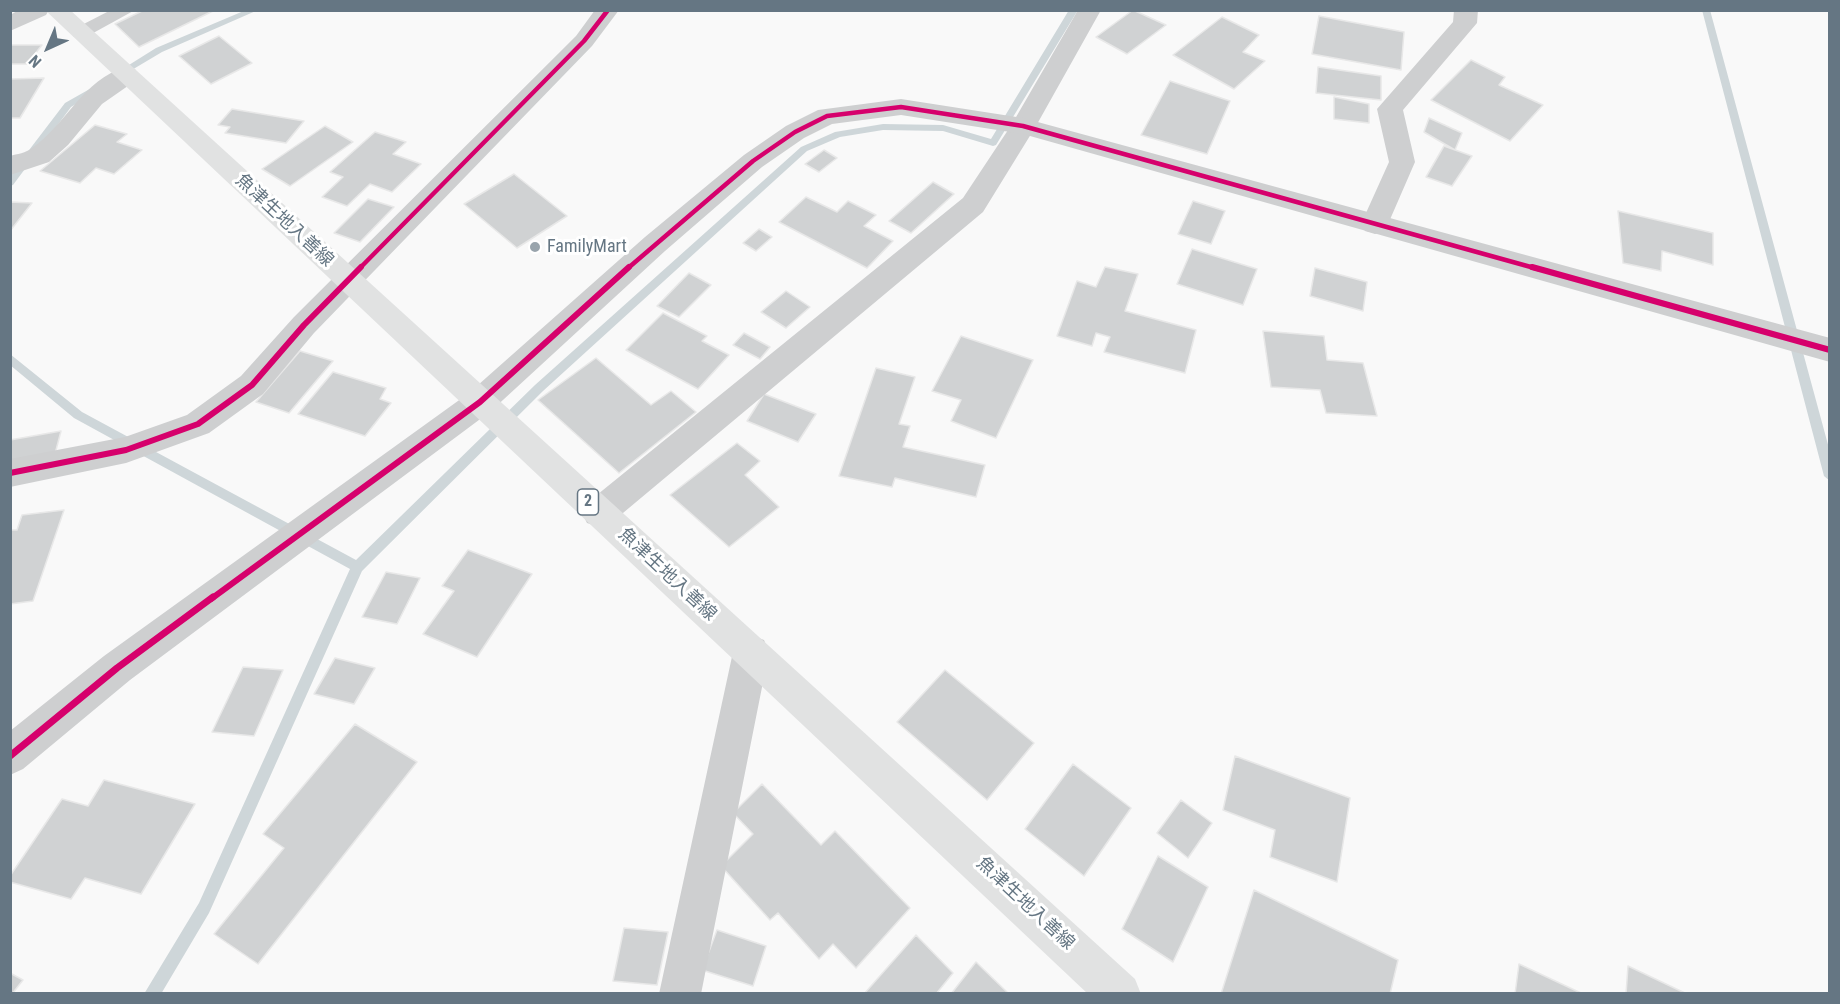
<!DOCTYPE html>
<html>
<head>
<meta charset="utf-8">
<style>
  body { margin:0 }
  #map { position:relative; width:1840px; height:1004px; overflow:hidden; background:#f9f9f9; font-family:"Roboto Condensed",sans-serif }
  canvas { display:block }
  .frame { position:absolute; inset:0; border:12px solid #657683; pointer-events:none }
  .north { position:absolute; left:18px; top:18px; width:60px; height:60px; -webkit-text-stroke:4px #fff; paint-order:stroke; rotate:224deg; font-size:16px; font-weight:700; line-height:24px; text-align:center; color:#657683 }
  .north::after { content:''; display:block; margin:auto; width:21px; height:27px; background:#657683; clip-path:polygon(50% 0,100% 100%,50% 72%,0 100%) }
</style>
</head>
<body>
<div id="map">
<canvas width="1840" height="1004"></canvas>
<div class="frame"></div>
<div class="north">N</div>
</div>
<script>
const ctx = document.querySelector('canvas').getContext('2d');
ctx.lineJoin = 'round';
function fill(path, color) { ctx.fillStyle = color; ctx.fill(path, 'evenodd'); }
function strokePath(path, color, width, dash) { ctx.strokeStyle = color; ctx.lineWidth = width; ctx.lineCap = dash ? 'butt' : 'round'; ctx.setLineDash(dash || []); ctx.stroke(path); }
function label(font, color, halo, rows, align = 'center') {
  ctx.font = font + ' "Roboto Condensed","Noto Sans JP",sans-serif'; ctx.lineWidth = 6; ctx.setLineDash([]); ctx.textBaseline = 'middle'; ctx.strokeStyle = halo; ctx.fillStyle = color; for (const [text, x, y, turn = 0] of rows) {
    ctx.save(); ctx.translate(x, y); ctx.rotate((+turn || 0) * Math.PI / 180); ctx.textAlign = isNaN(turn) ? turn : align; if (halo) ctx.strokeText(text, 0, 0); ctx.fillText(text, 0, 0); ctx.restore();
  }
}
fill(new Path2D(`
  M246 10H258L162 52 120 77 117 78 113 75 156 48Z
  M1069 10H1078L996 145 993 146 943 131 883 130 840 137 807 151 543 391 362 571 209 913 161 994H144L199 903 350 569 74 418 10 365V354L82 412 356 560 535 385 801 147 835 132 883 124 943 125 991 139Z
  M1702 10H1710L1830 452V481L1824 476Z
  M95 86 98 87V91L71 107 13 185 10 186V175L65 103Z`), '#ced6d9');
const building = new Path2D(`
  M144 10H215L139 47 115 24Z
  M1133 10 1166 25 1127 54 1096 37Z
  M1319 16 1404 32 1401 70 1312 54Z
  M1222 17 1259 35 1243 52 1265 61 1234 89 1173 55Z
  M219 36 252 63 211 84 179 56Z
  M10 45H42L27 64H10Z
  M1471 60 1505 77 1499 85 1543 105 1510 141 1431 100Z
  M1318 67 1381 76V100L1316 93Z
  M44 78 20 118H10V79Z
  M1170 81 1230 101 1207 154 1141 135Z
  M1334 97 1369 104V123L1334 119Z
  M232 109 304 121 286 143 225 133 230 127 218 125Z
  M1429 118 1462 133 1455 150 1424 132Z
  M95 125 127 134 117 142 142 150 114 174 96 168 80 183 40 171Z
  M325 126 353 142 290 186 262 169Z
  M375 132 406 142 393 154 421 164 392 192 370 184 347 206 322 197 343 177 330 172Z
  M1444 146 1472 156 1452 186 1426 177Z
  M824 150 837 158 819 172 805 164Z
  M514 174 567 216 517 248 464 204Z
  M933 182 954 194 911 233 889 221Z
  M806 197 837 212 848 201 876 215 864 226 893 241 867 268 779 222Z
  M368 199 394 207 360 242 334 233Z
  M1193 201 1225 211 1211 244 1178 234Z
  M10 202 32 203 10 231Z
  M1618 211 1713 233V265L1662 251 1661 271 1623 263Z
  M759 229 772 237 756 251 743 243Z
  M1192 249 1257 269 1243 305 1177 284Z
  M1105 267 1138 274 1125 311 1196 330 1185 373 1104 352 1110 337 1096 333 1092 346 1057 336 1077 281 1096 287Z
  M1315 268 1367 282 1363 311 1310 296Z
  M689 273 711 285 679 317 657 306Z
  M786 291 810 307 786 328 761 312Z
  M663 313 707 336 702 341 729 355 698 389 626 350Z
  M1263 331 1324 336 1327 360 1363 363 1377 416 1326 413 1320 390 1271 387Z
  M744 333 770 347 760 359 733 345Z
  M961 336 1033 360 996 438 951 421 961 400 932 391Z
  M300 351 333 361 289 413 256 402Z
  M596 358 651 405 671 391 696 412 619 473 538 400Z
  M876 368 915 377 899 424 910 426 903 447 985 465 976 497 895 478 892 487 839 476Z
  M333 372 386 388 380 399 391 403 365 436 298 414Z
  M764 394 816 414 798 442 747 421Z
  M61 431 55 454 10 462V440Z
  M737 443 760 461 745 475 779 507 729 547 670 495Z
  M64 510 33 601 10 604V530H17L22 515Z
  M468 550 532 574 477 657 423 634 454 591 442 586Z
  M386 572 420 578 397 624 362 617Z
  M335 658 375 668 354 704 314 694Z
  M243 667 283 670 254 736 212 732Z
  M945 670 1034 743 987 800 897 722Z
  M355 724 417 762 258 964 214 934 284 848 263 834Z
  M1235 756 1350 798 1337 882 1270 857 1275 830 1223 810Z
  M1073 764 1131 808 1084 876 1025 829Z
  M104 780 195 804 141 894 85 878 71 899 10 882V876L62 799 88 806Z
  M762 784 821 845 835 831 910 908 856 968 833 944 819 959 778 913 770 920 721 866 753 834 733 813Z
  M1181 800 1212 823 1188 858 1157 833Z
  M1158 856 1208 887 1173 962 1122 929Z
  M1254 890 1398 960 1390 994H1221Z
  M624 928 668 932 657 985 613 981Z
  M717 930 766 946 753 986 702 970Z
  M916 935 953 973 936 994H864Z
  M976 962 1009 994H951Z
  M1519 964 1583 994H1515Z
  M1628 966 1687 994H1626Z
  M10 973 23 980 12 994H10Z`);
fill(building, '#d0d2d3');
strokePath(building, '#e8e8e8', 1.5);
fill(new Path2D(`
  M111 10H135L86 37H74L71 33 74 29Z`), '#cecfd0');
fill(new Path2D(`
  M19 10H49L46 15 10 31V15Z
  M595 10H619L592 46 314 333 263 394 209 433 126 463 10 487V459L125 437 187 415 241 376 294 317 576 36Z
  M1078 10H1101L1036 126 983 212 611 523 599 527 587 523 582 513 587 503 963 198 1012 124Z
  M1454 10H1478L1477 23 1403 110 1415 162 1385 231 1375 234 1365 231 1361 224 1389 162 1377 109 1453 22Z
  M126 67 135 69 138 75 135 81 102 104 68 145 49 162 10 175V156C17 154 26 153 32 148 66 125 83 79 126 67Z
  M751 635 764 640 769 652 701 994H659L733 652 738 640Z`), '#cecfd0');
fill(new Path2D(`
  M901 99 1023 118 1830 338V362L1023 134 901 115 832 124 804 138 762 167 665 251 491 411 130 680 23 769 10 775V731L104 656 469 393 645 237 744 155 786 126 818 110Z`), '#cecfd0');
fill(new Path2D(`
  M45 10H70L1135 979 1141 994H1088Z`), '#e1e2e2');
strokePath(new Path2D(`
  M359 269 584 41 608 10
  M627 269 753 161 795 132 827 116 901 107 1023 126 1538 269`), '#d6006c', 4.5);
strokePath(new Path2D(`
  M1532 267 1830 350
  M10 473 126 450 198 424 252 385 304 325 361 267
  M211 599 480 402 629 267`), '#d6006c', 6);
strokePath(new Path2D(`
  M10 756 117 668 213 597`), '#d6006c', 7);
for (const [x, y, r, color] of [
  [535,247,6,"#99a4ac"]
]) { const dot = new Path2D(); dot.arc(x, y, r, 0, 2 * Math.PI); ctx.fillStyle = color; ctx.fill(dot); strokePath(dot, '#fff', 2); }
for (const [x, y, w] of [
  [588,502,21]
]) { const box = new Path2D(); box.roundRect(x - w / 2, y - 13, w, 26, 4.5); ctx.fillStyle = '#fff'; ctx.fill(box); strokePath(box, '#657683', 1.5); }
label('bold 16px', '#657683', null, [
  ["2",588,502]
]);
label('18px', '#657683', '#fff', [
  ["魚津生地入善線",284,221,43],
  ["魚津生地入善線",667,575,43],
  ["魚津生地入善線",1025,904,43]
]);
label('18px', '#657683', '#fff', [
  ["FamilyMart",547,247]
], 'left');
</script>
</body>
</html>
